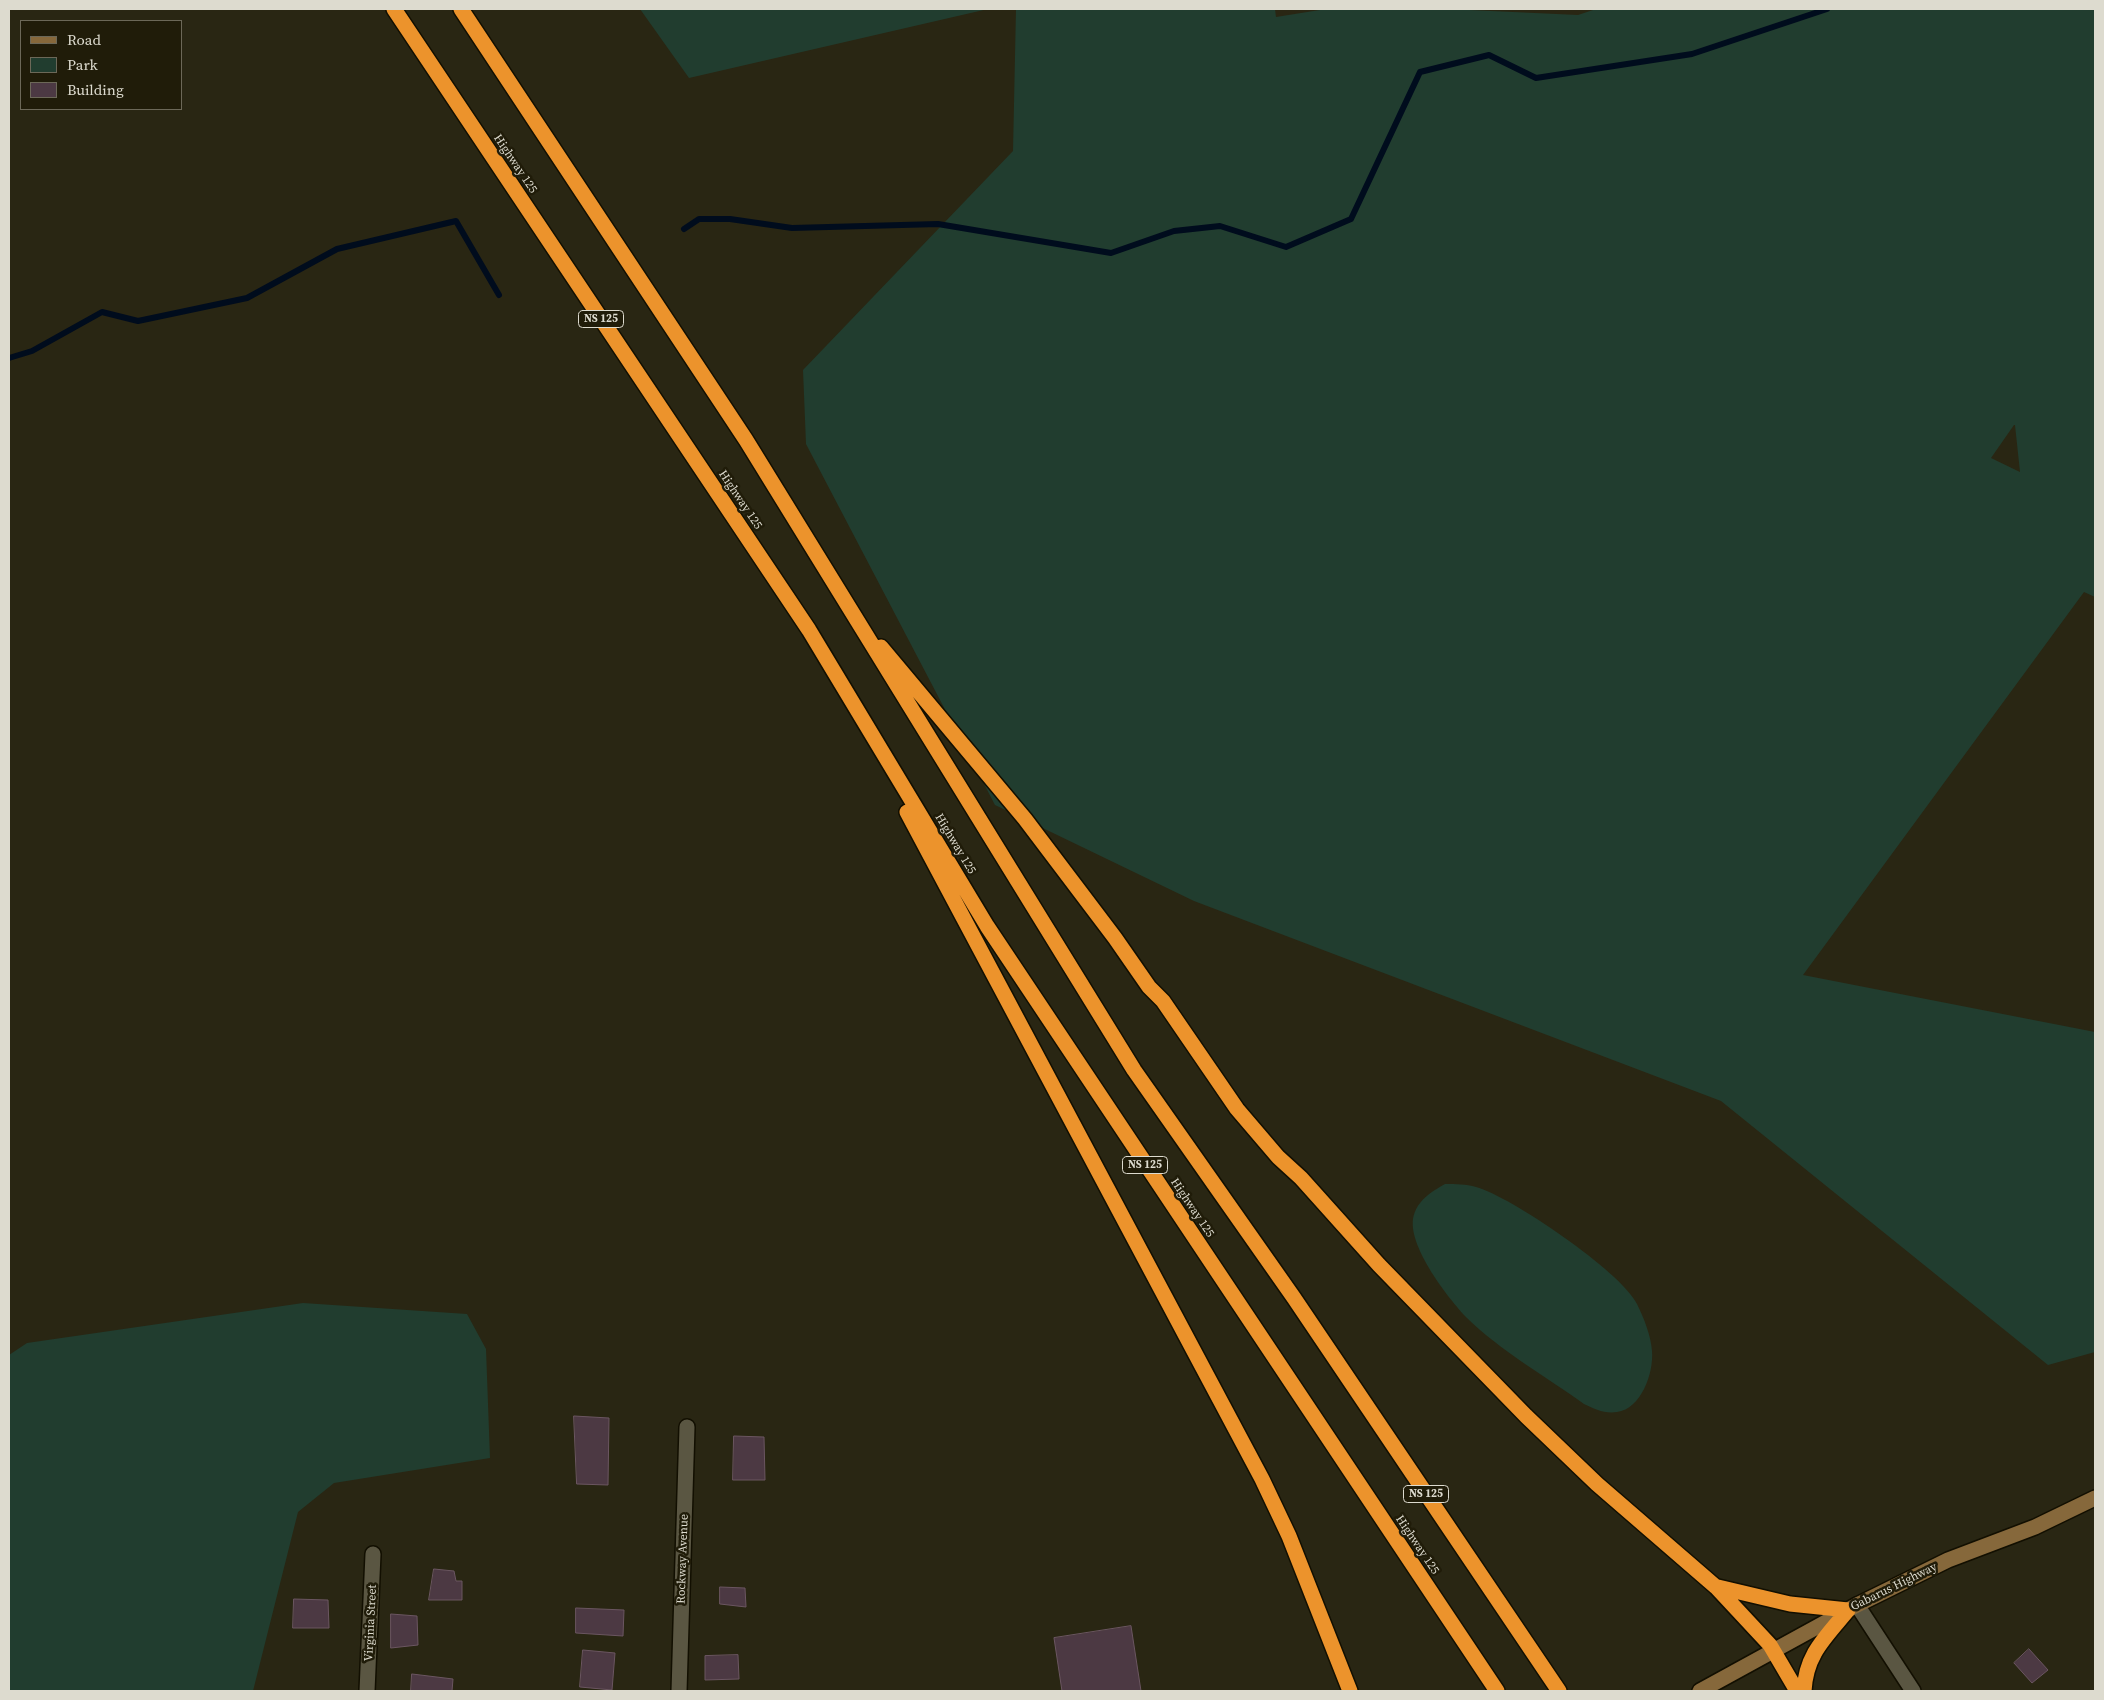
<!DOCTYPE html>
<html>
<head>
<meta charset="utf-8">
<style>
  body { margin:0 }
  #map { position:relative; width:2104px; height:1700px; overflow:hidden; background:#292613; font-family:"Source Serif 4",serif }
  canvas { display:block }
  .frame { position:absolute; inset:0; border:10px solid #dddbcf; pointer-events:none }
  .legend { position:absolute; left:20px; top:20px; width:162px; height:90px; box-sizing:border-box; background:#201c09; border:1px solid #6c6858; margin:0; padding:6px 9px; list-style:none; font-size:15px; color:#dddbcf }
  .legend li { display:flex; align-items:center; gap:10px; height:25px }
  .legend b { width:25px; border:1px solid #6c6858 }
</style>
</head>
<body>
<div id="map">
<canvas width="2104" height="1700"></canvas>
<div class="frame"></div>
<ul class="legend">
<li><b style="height:6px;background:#86683b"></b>Road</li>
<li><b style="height:14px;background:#213d2f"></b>Park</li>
<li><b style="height:14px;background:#4c3943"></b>Building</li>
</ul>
</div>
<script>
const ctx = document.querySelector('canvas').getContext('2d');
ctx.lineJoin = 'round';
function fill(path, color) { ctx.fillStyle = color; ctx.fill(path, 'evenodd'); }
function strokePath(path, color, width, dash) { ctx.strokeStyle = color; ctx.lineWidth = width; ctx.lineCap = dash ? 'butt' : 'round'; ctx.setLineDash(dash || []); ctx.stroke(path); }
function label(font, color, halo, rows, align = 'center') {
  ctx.font = font + ' "Source Serif 4",serif'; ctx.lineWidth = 5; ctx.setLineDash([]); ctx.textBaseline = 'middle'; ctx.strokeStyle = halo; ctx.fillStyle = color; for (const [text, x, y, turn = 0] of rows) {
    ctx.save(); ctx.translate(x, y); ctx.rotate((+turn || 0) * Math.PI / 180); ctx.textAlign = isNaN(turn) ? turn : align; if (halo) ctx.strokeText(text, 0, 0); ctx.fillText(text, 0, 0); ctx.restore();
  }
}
fill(new Path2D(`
  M640 9H988L689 78Z
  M1016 9H1275L1276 17 1326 9H1448L1578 15 1596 9H2095V597L2084 592 1803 975 2095 1032V1352L2048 1365 1721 1101 1194 901 995 805 806 444 803 370 1013 151ZM2014 425H2015L2020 472 1991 458Z
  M1445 1184C1456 1184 1466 1184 1476 1187 1510 1196 1622 1272 1637 1304 1644 1318 1651 1336 1652 1351 1654 1373 1641 1409 1617 1412 1605 1414 1594 1409 1584 1404 1548 1378 1498 1349 1467 1318 1448 1298 1409 1248 1413 1219 1416 1201 1431 1192 1445 1184Z
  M303 1303 467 1314 486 1349 490 1458 334 1483 298 1512 253 1691H9V1355L27 1343Z`), '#213d2f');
strokePath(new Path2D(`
  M684 229 699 219H730L792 228 938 224 1111 253 1174 231 1220 226 1286 247 1351 219 1420 72 1489 55 1536 78 1692 54 1827 9
  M9 358 32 351 102 312 138 321 247 298 337 249 456 221 499 295`), '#000c1d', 6);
const building = new Path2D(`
  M574 1416 609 1418 608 1485 577 1484Z
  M734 1436 764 1437 765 1480H733Z
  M434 1569 454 1571 456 1581H462V1600H429Z
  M720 1587 745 1588 746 1607 720 1604Z
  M294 1599 328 1600 329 1628H293Z
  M576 1608 624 1610 623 1636 576 1633Z
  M391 1614 417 1616 418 1645 391 1648Z
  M1131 1626 1141 1691H1062L1054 1638Z
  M2029 1649 2048 1670 2032 1683 2014 1663Z
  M583 1650 615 1653 612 1690 580 1687Z
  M738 1655 739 1679 705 1680V1656Z
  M412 1674 453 1679 452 1691H411Z`);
fill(building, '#4c3943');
strokePath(building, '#6b5661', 1);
const street = new Path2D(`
  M1857 1605 1913 1691
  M367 1691 373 1554
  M679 1691 687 1427`);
const secondary = new Path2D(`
  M1700 1691 1857 1605 1948 1560 2035 1527 2095 1498`);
const highway = new Path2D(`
  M394 9 809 630 987 926 1497 1691
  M461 9 746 440 1134 1070 1294 1298 1559 1691
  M881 647 1025 819 1115 938 1149 987 1163 1001 1237 1109 1278 1157 1301 1178 1379 1265 1526 1416 1597 1484 1716 1587 1770 1645 1797 1691
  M907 812 1262 1479 1289 1536 1350 1691
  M1718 1587 1790 1604 1848 1610
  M1804 1691C1806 1654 1825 1638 1848 1610`);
strokePath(street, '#120f01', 18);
strokePath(secondary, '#120f01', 18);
strokePath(highway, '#120f01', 18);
strokePath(street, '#5a5642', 15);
strokePath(secondary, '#86683b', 15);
strokePath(highway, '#ec932c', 15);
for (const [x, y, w] of [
  [601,319,45],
  [1145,1165,45],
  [1426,1494,45]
]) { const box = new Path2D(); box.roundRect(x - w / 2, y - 8.5, w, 17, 4); ctx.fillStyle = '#201c09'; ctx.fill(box); strokePath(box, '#dddbcf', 1); }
label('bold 11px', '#dddbcf', null, [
  ["NS 125",601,319],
  ["NS 125",1145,1165],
  ["NS 125",1426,1494]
]);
label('12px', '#dddbcf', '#201c09', [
  ["Highway 125",515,164,56],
  ["Highway 125",740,500,56],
  ["Highway 125",955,844,59],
  ["Highway 125",1192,1208,56],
  ["Highway 125",1417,1545,56],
  ["Rockway Avenue",683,1559,-88],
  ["Gabarus Highway",1894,1587,-26],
  ["Virginia Street",371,1623,-87]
]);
</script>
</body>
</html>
